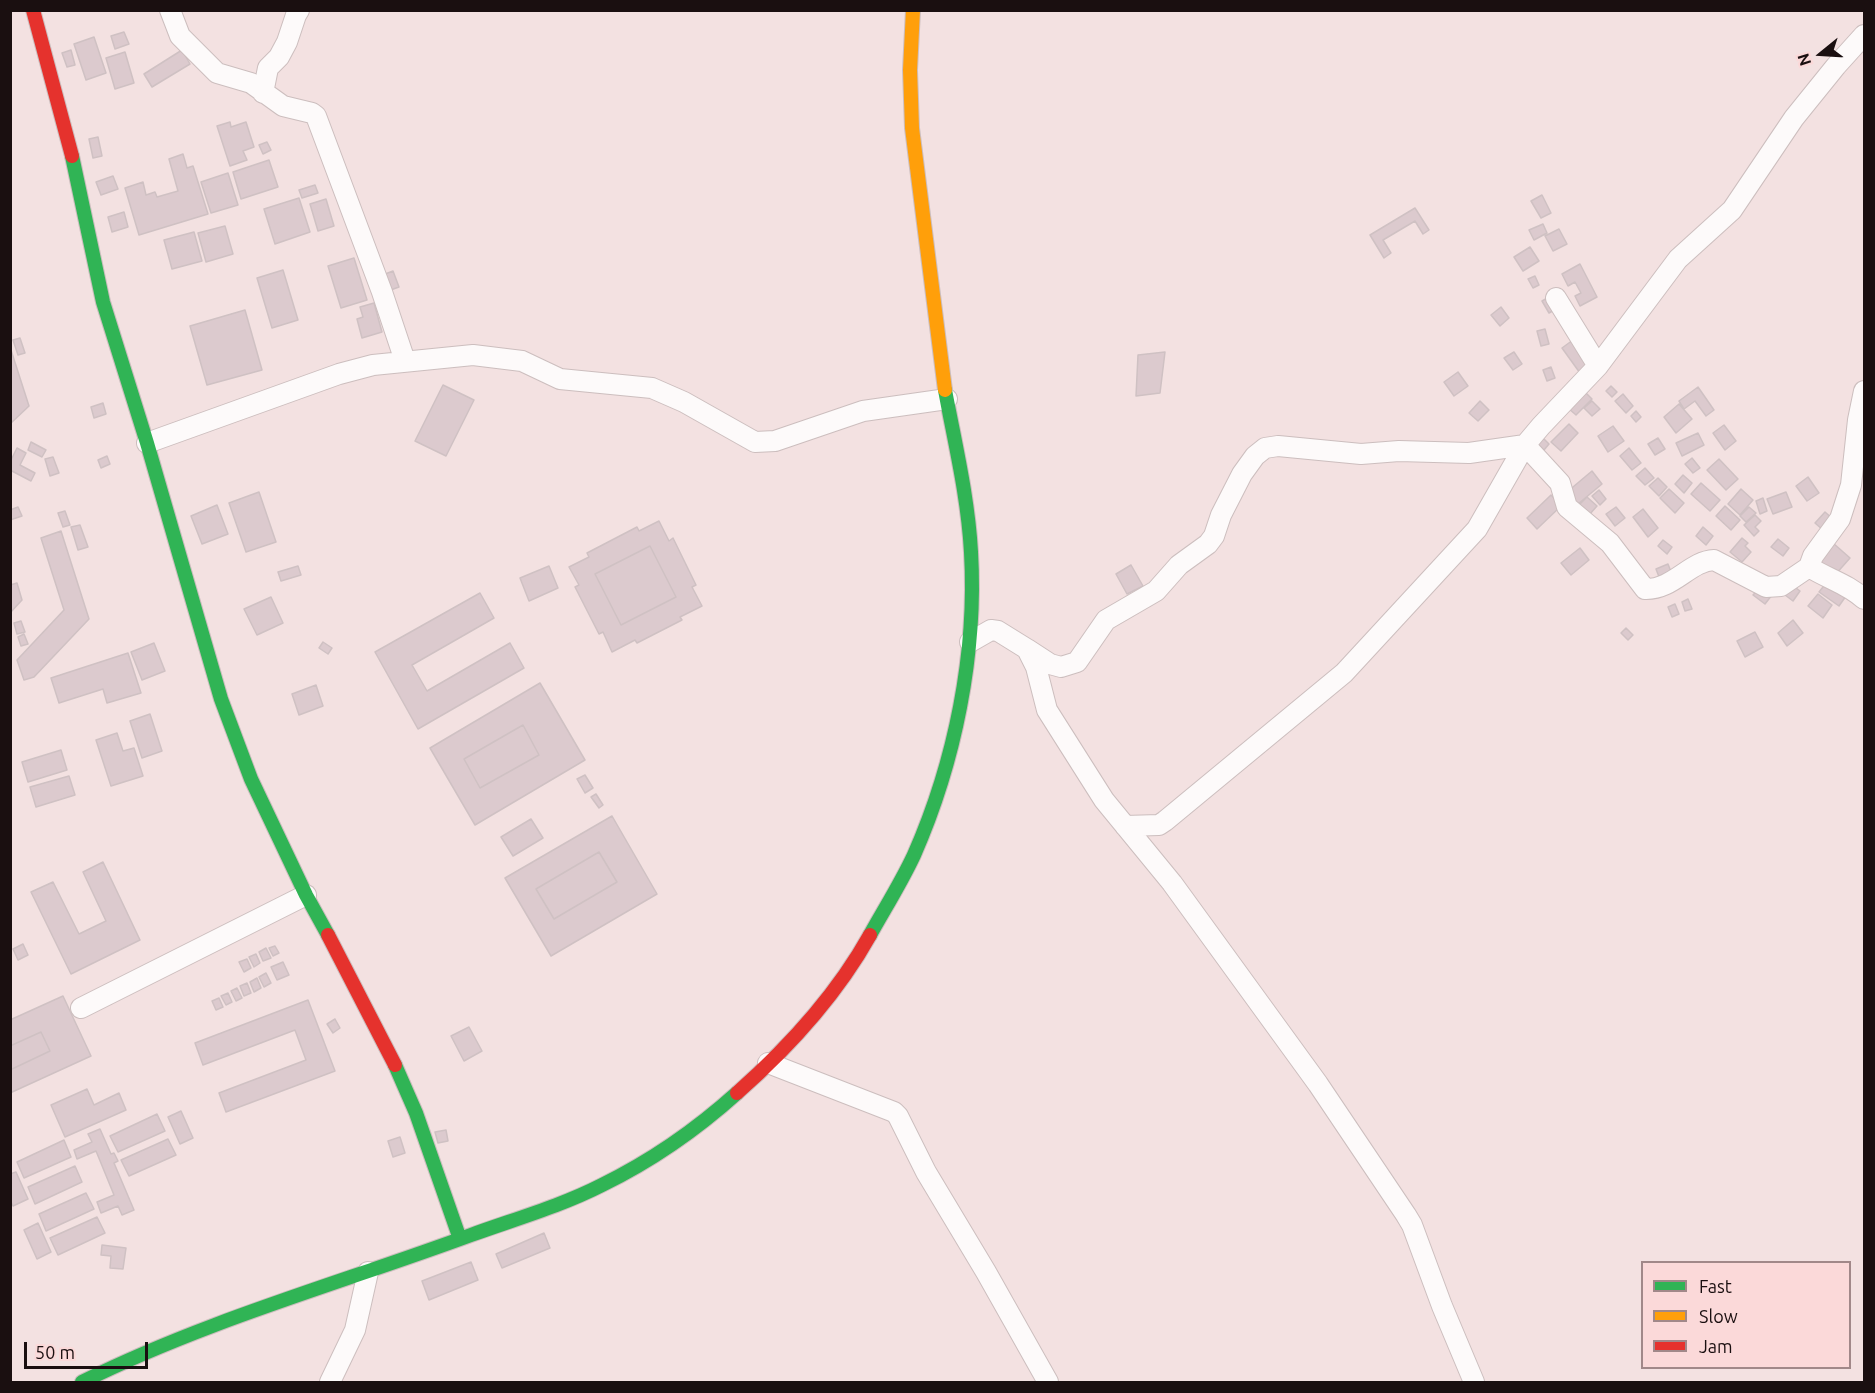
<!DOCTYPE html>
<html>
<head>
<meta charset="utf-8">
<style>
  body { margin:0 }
  #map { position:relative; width:1875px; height:1393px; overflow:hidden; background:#f3e1e1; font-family:Ubuntu,sans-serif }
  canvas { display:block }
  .frame { position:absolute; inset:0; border:12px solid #1a0f10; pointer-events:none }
  .legend { position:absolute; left:1641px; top:1261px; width:210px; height:108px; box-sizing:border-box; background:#fbd9d9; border:2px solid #a18889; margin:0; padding:8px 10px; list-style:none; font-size:18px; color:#1a0f10 }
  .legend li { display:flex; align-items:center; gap:12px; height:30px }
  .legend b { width:30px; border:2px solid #a18889 }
  .north { position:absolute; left:1791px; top:24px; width:60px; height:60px; -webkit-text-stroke:4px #fbd9d9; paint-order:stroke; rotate:252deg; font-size:16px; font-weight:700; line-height:24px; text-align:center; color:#1a0f10 }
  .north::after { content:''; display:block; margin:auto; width:21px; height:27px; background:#1a0f10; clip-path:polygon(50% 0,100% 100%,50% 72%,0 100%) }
  .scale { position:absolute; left:24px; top:1342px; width:124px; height:27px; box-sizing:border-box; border:3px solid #1a0f10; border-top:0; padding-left:8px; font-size:18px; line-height:21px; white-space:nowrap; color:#1a0f10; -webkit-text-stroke:4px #fbd9d9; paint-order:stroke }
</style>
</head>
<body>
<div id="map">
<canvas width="1875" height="1393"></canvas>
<div class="frame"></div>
<ul class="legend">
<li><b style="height:8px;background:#30b455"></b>Fast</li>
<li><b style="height:8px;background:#ff9f0a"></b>Slow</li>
<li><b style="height:8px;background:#e5322d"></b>Jam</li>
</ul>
<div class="north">N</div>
<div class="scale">50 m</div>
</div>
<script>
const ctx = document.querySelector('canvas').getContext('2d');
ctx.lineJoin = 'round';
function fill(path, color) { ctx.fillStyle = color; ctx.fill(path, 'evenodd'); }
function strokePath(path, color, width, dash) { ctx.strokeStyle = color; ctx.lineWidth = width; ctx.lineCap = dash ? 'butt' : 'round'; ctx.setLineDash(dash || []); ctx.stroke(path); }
const building = new Path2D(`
  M124 32 129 44 115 49 111 36Z
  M94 37 106 73 86 80 74 44Z
  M71 50 75 65 67 67 62 53Z
  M182 50 190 64 152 87 144 74Z
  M125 52 134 83 115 89 106 58Z
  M230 122 231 127 246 122 254 147 243 151 247 160 230 166 217 126Z
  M98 137 102 156 93 158 89 139Z
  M267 142 271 150 263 154 259 145Z
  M183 154 187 168 193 166 208 214 139 235 125 188 143 182 146 195 155 192 157 197 178 191 169 159Z
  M269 160 278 187 241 199 233 172Z
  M228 173 238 205 211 213 201 182Z
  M113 176 118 189 101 195 96 182Z
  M315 185 318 193 302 198 299 190Z
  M1542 195 1551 213 1541 218 1531 201Z
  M299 198 310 232 275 244 264 209Z
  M326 199 334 226 318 231 310 204Z
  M1415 208 1429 230 1423 234 1415 221 1383 240 1391 253 1384 258 1370 235Z
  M124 212 128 227 112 232 108 217Z
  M1543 224 1547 233 1534 240 1529 230Z
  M225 226 233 254 206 262 198 233Z
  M1559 229 1567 244 1553 251 1545 236Z
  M194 232 202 261 172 269 164 240Z
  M1530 247 1539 261 1523 271 1514 257Z
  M354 258 367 300 341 308 328 266Z
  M1580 264 1597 297 1580 306 1575 296 1581 293 1575 282 1568 286 1562 274Z
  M283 270 298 320 272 328 257 278Z
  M393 271 399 287 385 292 380 276Z
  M1535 276 1539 285 1533 288 1528 279Z
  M1551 296 1558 308 1549 313 1542 301Z
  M374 303 382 332 362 338 357 319 363 317 360 307Z
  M1501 307 1509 318 1500 326 1491 315Z
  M245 310 262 370 207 385 190 326Z
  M1545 329 1549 344 1541 346 1537 331Z
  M1577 337 1595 363 1580 373 1562 348Z
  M20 338 25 353 18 355 13 340Z
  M11 350 29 406 10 424V351Z
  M1165 352 1160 393 1136 396 1138 355Z
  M1514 352 1522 364 1513 370 1504 358Z
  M1551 367 1555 378 1547 381 1543 370Z
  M1458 372 1468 386 1454 396 1444 382Z
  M443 385 474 400 446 456 415 441Z
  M1611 386 1617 392 1612 397 1606 391Z
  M1698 387 1714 410 1706 416 1695 401 1684 409 1679 401Z
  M1584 391 1592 399 1576 415 1568 408Z
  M1623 394 1633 406 1626 413 1615 401Z
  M1480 401 1489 410 1478 421 1469 413Z
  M1592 401 1600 409 1592 416 1584 408Z
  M103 403 106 414 94 418 91 407Z
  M1679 404 1692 419 1676 433 1664 417Z
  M1636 411 1641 417 1636 422 1631 416Z
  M1569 424 1578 433 1561 451 1551 442Z
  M1724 425 1736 441 1725 450 1713 433Z
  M1613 426 1624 441 1608 452 1598 436Z
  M1698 433 1704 445 1682 456 1676 443Z
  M1542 437 1549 444 1544 450 1536 443Z
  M1658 438 1665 449 1655 455 1648 444Z
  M31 442 46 450 42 457 28 450Z
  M17 448 26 453 20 465 35 473 31 481 10 470V462Z
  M1629 448 1641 463 1632 470 1620 456Z
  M107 456 110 464 101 468 98 460Z
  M53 457 59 473 50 476 45 459Z
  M1692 458 1700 468 1693 473 1685 464Z
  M1719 459 1738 479 1726 490 1707 470Z
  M1645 468 1654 478 1645 485 1636 476Z
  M1592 471 1602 484 1578 504 1567 492Z
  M1683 475 1692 483 1684 493 1675 484Z
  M1808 477 1819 493 1807 501 1796 486Z
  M1658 478 1667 487 1659 496 1649 486Z
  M1701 483 1720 500 1710 511 1691 494Z
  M1669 489 1684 503 1675 513 1660 498Z
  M1741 489 1753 500 1740 515 1728 504Z
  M1599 490 1606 499 1600 505 1592 496Z
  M259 492 276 542 246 552 229 503Z
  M1786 492 1792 507 1773 514 1767 499Z
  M1551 495 1561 506 1537 529 1527 518Z
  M1587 497 1597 506 1589 515 1579 505Z
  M1763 498 1767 511 1760 514 1756 501Z
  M217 505 228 534 202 544 191 516Z
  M1725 506 1740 520 1731 530 1716 516Z
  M18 507 22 516 10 520V510Z
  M1616 507 1625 518 1615 526 1606 514Z
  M1749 507 1756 513 1746 522 1740 516Z
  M1643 509 1658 528 1648 537 1633 517Z
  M65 511 70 525 63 527 58 513Z
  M1825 512 1833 519 1823 530 1815 523Z
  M1755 515 1761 521 1755 527 1759 531 1754 536 1744 525Z
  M659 521 669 541 673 538 696 585 692 587 702 606 680 617 682 620 637 643 635 640 612 652 603 632 599 634 575 587 579 585 569 567 589 557 587 553 637 527 639 531ZM650 546 676 597 621 625 595 574Z
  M80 525 88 547 78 550 71 527Z
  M1703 527 1713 536 1706 545 1696 536Z
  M61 531 89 619 34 677 24 680 17 660 64 610 41 538Z
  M1742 538 1748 543 1745 546 1751 552 1742 562 1730 552Z
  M1778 539 1789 548 1783 556 1771 547Z
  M1663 540 1672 547 1667 554 1658 546Z
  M1833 543 1850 558 1835 575 1818 561Z
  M650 546 676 597 621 625 595 574Z
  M1580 548 1589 560 1571 575 1561 563Z
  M1668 564 1673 577 1661 582 1656 569Z
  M1131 565 1143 586 1127 594 1116 574Z
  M298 566 301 575 281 581 278 572Z
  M549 566 558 588 529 601 520 578Z
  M1788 582 1800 591 1793 601 1781 592Z
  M1827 582 1846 596 1839 606 1819 592Z
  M17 583 22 600 10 613V585Z
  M1761 586 1772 595 1765 604 1753 595Z
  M480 593 494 618 412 665 427 691 510 643 524 668 418 729 375 652Z
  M1818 594 1832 605 1823 618 1808 606Z
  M271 597 283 623 257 635 244 609Z
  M1688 599 1692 609 1685 611 1682 602Z
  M1675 604 1679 614 1672 617 1668 607Z
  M1793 620 1803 633 1787 646 1778 633Z
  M21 621 25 632 17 634 14 623Z
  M1626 628 1633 635 1628 640 1621 633Z
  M1755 632 1763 647 1745 657 1737 641Z
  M24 634 28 644 21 646 18 637Z
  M323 642 332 648 328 654 319 648Z
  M154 643 165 671 142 680 131 652Z
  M128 653 141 693 107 703 103 689 59 703 51 678Z
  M540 683 585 760 475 825 430 748ZM523 725 539 755 480 788 464 759Z
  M316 685 323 706 299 715 292 694Z
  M150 714 162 751 142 758 130 721Z
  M523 725 539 755 480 788 464 759Z
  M117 733 123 751 134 748 143 776 111 786 96 740Z
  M61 750 67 770 28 782 22 762Z
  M585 775 593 788 585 793 577 779Z
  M69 776 75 795 36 807 30 787Z
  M596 794 603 805 599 808 591 797Z
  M612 816 657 894 551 956 505 878ZM599 852 617 882 554 919 536 889Z
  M531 819 543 838 513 856 501 837Z
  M599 852 617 882 554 919 536 889Z
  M103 862 140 940 71 974 31 892 53 882 79 934 106 921 83 872Z
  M23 944 28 955 18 960 13 949Z
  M275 946 279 953 273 956 269 948Z
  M266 948 271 958 263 961 259 952Z
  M256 954 260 963 254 967 249 957Z
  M247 959 251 968 244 972 239 962Z
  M283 962 289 975 277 980 271 967Z
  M266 973 271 983 264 987 259 977Z
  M257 978 261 988 254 992 250 982Z
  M247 983 251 993 244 996 240 986Z
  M237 988 242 998 236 1001 231 991Z
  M228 993 232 1002 226 1005 221 996Z
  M63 996 91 1056 10 1093V1070L50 1051 41 1032 10 1046V1020Z
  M219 998 223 1007 216 1010 212 1001Z
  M308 1000 335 1071 226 1112 219 1093 306 1060 295 1030 203 1065 195 1043Z
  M335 1019 340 1028 333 1033 327 1024Z
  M469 1027 482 1051 464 1061 451 1036Z
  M41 1032 50 1051 10 1070V1046Z
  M87 1089 94 1105 119 1093 126 1110 65 1137 51 1105Z
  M181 1111 193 1138 180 1144 168 1117Z
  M157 1114 165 1131 118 1152 110 1136Z
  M100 1129 111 1154 114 1153 118 1161 114 1163 134 1210 122 1215 118 1206 101 1213 97 1202 114 1195 96 1151 77 1159 74 1150 92 1142 88 1134Z
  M446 1130 448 1141 438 1143 435 1132Z
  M400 1137 405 1153 393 1157 388 1141Z
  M168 1139 176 1155 129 1176 121 1160Z
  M64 1140 71 1157 24 1178 17 1162Z
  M75 1166 82 1182 35 1204 28 1187Z
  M16 1172 28 1199 13 1206 10 1200V1174Z
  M86 1193 94 1209 46 1231 39 1214Z
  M97 1217 105 1233 58 1255 50 1238Z
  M38 1223 51 1252 37 1259 24 1230Z
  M544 1233 550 1248 502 1268 496 1254Z
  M102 1245 126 1248 123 1269 110 1268 111 1256 101 1255Z
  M471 1262 478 1280 429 1300 422 1281Z`);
fill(building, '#dccace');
strokePath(building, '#cfc1c3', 1.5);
const street = new Path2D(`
  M170 10 180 36 217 73 251 83 283 106 312 113 316 116 382 292 405 361
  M263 93 268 68 279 57 287 42 296 15 299 10
  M1556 298 1598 366
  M147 443 339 374 373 365 473 355 522 361 560 379 652 388 684 402 755 442 775 441 863 411 947 399
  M1809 567 1813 556 1840 519 1851 485 1858 420 1864 391
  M970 642 991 630 998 631 1027 649 1036 667 1047 710 1104 800 1172 883 1318 1084 1406 1215 1412 1225 1442 1306 1474 1382
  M1027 649 1050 664 1061 667 1077 662 1106 620 1156 591 1179 565 1208 544 1214 536 1221 515 1242 474 1255 456 1265 448 1278 446 1361 454 1399 451 1469 453 1525 445 1560 483 1567 507 1610 543 1645 589C1673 590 1690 561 1714 560L1766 587 1781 586 1809 567C1828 579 1848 584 1864 599
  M1125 826 1159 825 1165 821 1344 673 1477 529 1525 445 1541 426 1598 366 1678 259 1732 210 1794 118 1836 66 1864 35
  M81 1008 306 895
  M768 1063 894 1112 898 1116 926 1172 986 1272 1048 1382
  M330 1382 355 1330 368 1272`);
const fast = new Path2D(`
  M72 156 103 302 147 443 221 699 251 779 306 895 328 935
  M870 935C885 908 901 883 914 855 955 762 977 653 971 552 968 497 955 444 945 390
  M395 1065 416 1113 460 1239
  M82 1382C207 1320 341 1283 471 1235 515 1219 561 1206 602 1185 651 1161 697 1129 737 1093`);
const slow = new Path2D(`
  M913 10 910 70 912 128 945 390`);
const jam = new Path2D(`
  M33 10 72 156
  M328 935 395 1065
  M737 1093C789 1047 836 996 870 935`);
strokePath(street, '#ccbebe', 22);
strokePath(fast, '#ccbebe', 16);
strokePath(slow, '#ccbebe', 16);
strokePath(jam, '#ccbebe', 16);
strokePath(street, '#fdfafa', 20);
strokePath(fast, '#30b455', 14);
strokePath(slow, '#ff9f0a', 14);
strokePath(jam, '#e5322d', 14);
</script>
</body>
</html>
